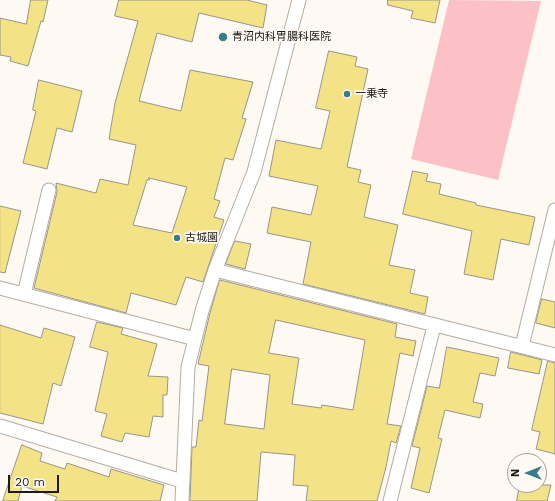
<!DOCTYPE html>
<html>
<head>
<meta charset="utf-8">
<style>
  body { margin:0 }
  #map { position:relative; width:555px; height:501px; overflow:hidden; background:#fff9f3; font-family:"Work Sans",sans-serif }
  canvas { display:block }
  .north { position:absolute; left:507px; top:453px; width:40px; height:40px; box-sizing:border-box; background:#fff9f3; border:1px solid #a5a09b; border-radius:50%; rotate:270deg; font-size:11px; font-weight:700; line-height:16px; text-align:center; color:#1e1b17 }
  .north::after { content:''; display:block; margin:auto; width:14px; height:18px; background:#387d8a; clip-path:polygon(50% 0,100% 100%,50% 72%,0 100%) }
  .scale { position:absolute; left:8px; top:475px; width:51px; height:18px; box-sizing:border-box; border:2px solid #1e1b17; border-top:0; padding-left:5px; font-size:12px; line-height:14px; white-space:nowrap; color:#1e1b17; -webkit-text-stroke:3px #fff9f3; paint-order:stroke }
</style>
</head>
<body>
<div id="map">
<canvas width="555" height="501"></canvas>
<div class="north">N</div>
<div class="scale">20 m</div>
</div>
<script>
const ctx = document.querySelector('canvas').getContext('2d');
ctx.lineJoin = 'round';
function fill(path, color) { ctx.fillStyle = color; ctx.fill(path, 'evenodd'); }
function strokePath(path, color, width, dash) { ctx.strokeStyle = color; ctx.lineWidth = width; ctx.lineCap = dash ? 'butt' : 'round'; ctx.setLineDash(dash || []); ctx.stroke(path); }
function label(font, color, halo, rows, align = 'center') {
  ctx.font = font + ' "Work Sans","Noto Sans JP",sans-serif'; ctx.lineWidth = 3.5; ctx.setLineDash([]); ctx.textBaseline = 'middle'; ctx.strokeStyle = halo; ctx.fillStyle = color; for (const [text, x, y, turn = 0] of rows) {
    ctx.save(); ctx.translate(x, y); ctx.rotate((+turn || 0) * Math.PI / 180); ctx.textAlign = isNaN(turn) ? turn : align; if (halo) ctx.strokeText(text, 0, 0); ctx.fillText(text, 0, 0); ctx.restore();
  }
}
fill(new Path2D(`
  M449 0 541 1 498 180 411 159Z`), '#fcc1c6');
const building = new Path2D(`
  M31 0H48L43 22 41 21 28 66 10 61 11 57 0 55V18L26 24Z
  M119 0H247L267 5 263 28 199 13 192 42 157 33 139 101 181 111 190 70 253 82 242 118 246 119 233 160 225 158 214 199 220 201 214 217 224 220 203 282 186 277 176 305 131 293 126 313 34 288 57 192 56 183 96 193 100 179 128 185 136 145 109 139 115 103 138 21 115 16ZM149 178 187 187 172 233 133 225 147 180H149Z
  M388 0H440L435 23 411 18 413 11 388 5Z
  M329 51 357 57 355 66 368 69 347 167 361 170 358 182 371 185 364 217 398 225 389 265 415 270 410 293 428 297 425 314 303 284 311 242 267 233 272 207 311 215 318 186 269 176 276 140 321 149 330 111 316 108Z
  M39 80 82 91 72 132 57 128 47 169 23 163 36 111 33 110Z
  M413 171 428 174 426 181 441 184 439 194 476 203V205L535 217 529 245 501 239 493 280 464 274 472 231 403 214Z
  M0 206 21 211 5 273 0 272Z
  M235 241 251 244 245 269 226 264Z
  M220 280 397 324 395 337 416 341 413 356 400 353 387 424 401 426 396 443 391 441 386 467 377 501H306L308 486 293 485 295 455 261 452 257 501H190L192 447H196L199 420 202 421 209 366 198 364 210 313ZM276 320 365 340 353 410 322 405 321 408 292 404 299 358 269 353ZM232 369 270 375 264 429 225 424Z
  M542 299 555 302V328L536 323Z
  M97 322 123 328 121 334 157 344 148 376 168 377 167 395H163V417L153 416 149 437 125 433 122 442 101 436 107 414 95 411 108 352 90 347Z
  M0 325 41 338 44 328 75 337 61 386 53 383 43 424 0 413Z
  M447 347 499 358 495 376 480 373 473 402 483 404 480 418 445 410 438 438 442 439 429 493 411 488 420 448 412 446 427 386 439 388Z
  M511 352 542 360 539 374 508 368Z
  M548 361 555 363V454L536 449 540 432 532 430Z
  M22 445 42 453 40 461 65 469 67 463 109 477 111 469 164 485 160 501H55L57 497 22 486 18 501H3Z
  M520 485H551L547 501H517Z`);
fill(building, '#f4e286');
strokePath(building, '#97958a', 1);
const minor = new Path2D(`
  M215 270 555 355
  M0 288 195 339
  M24 294 49 190
  M522 346 555 210
  M0 426 182 481
  M182 501 188 367 202 311 215 270 254 172 299 0
  M390 501 434 326`);
strokePath(minor, '#b4aca2', 15);
strokePath(minor, '#fff', 13);
for (const [x, y, r, color] of [
  [223,37,5,"#387d8a"],
  [347,94,4,"#387d8a"],
  [177,238,4,"#387d8a"]
]) { const dot = new Path2D(); dot.arc(x, y, r, 0, 2 * Math.PI); ctx.fillStyle = color; ctx.fill(dot); strokePath(dot, '#fff9f3', 1.5); }
label('11px', '#1e1b17', '#fff9f3', [
  ["青沼内科胃腸科医院",232,37],
  ["一乗寺",355,94],
  ["古城園",185,238]
], 'left');
</script>
</body>
</html>
